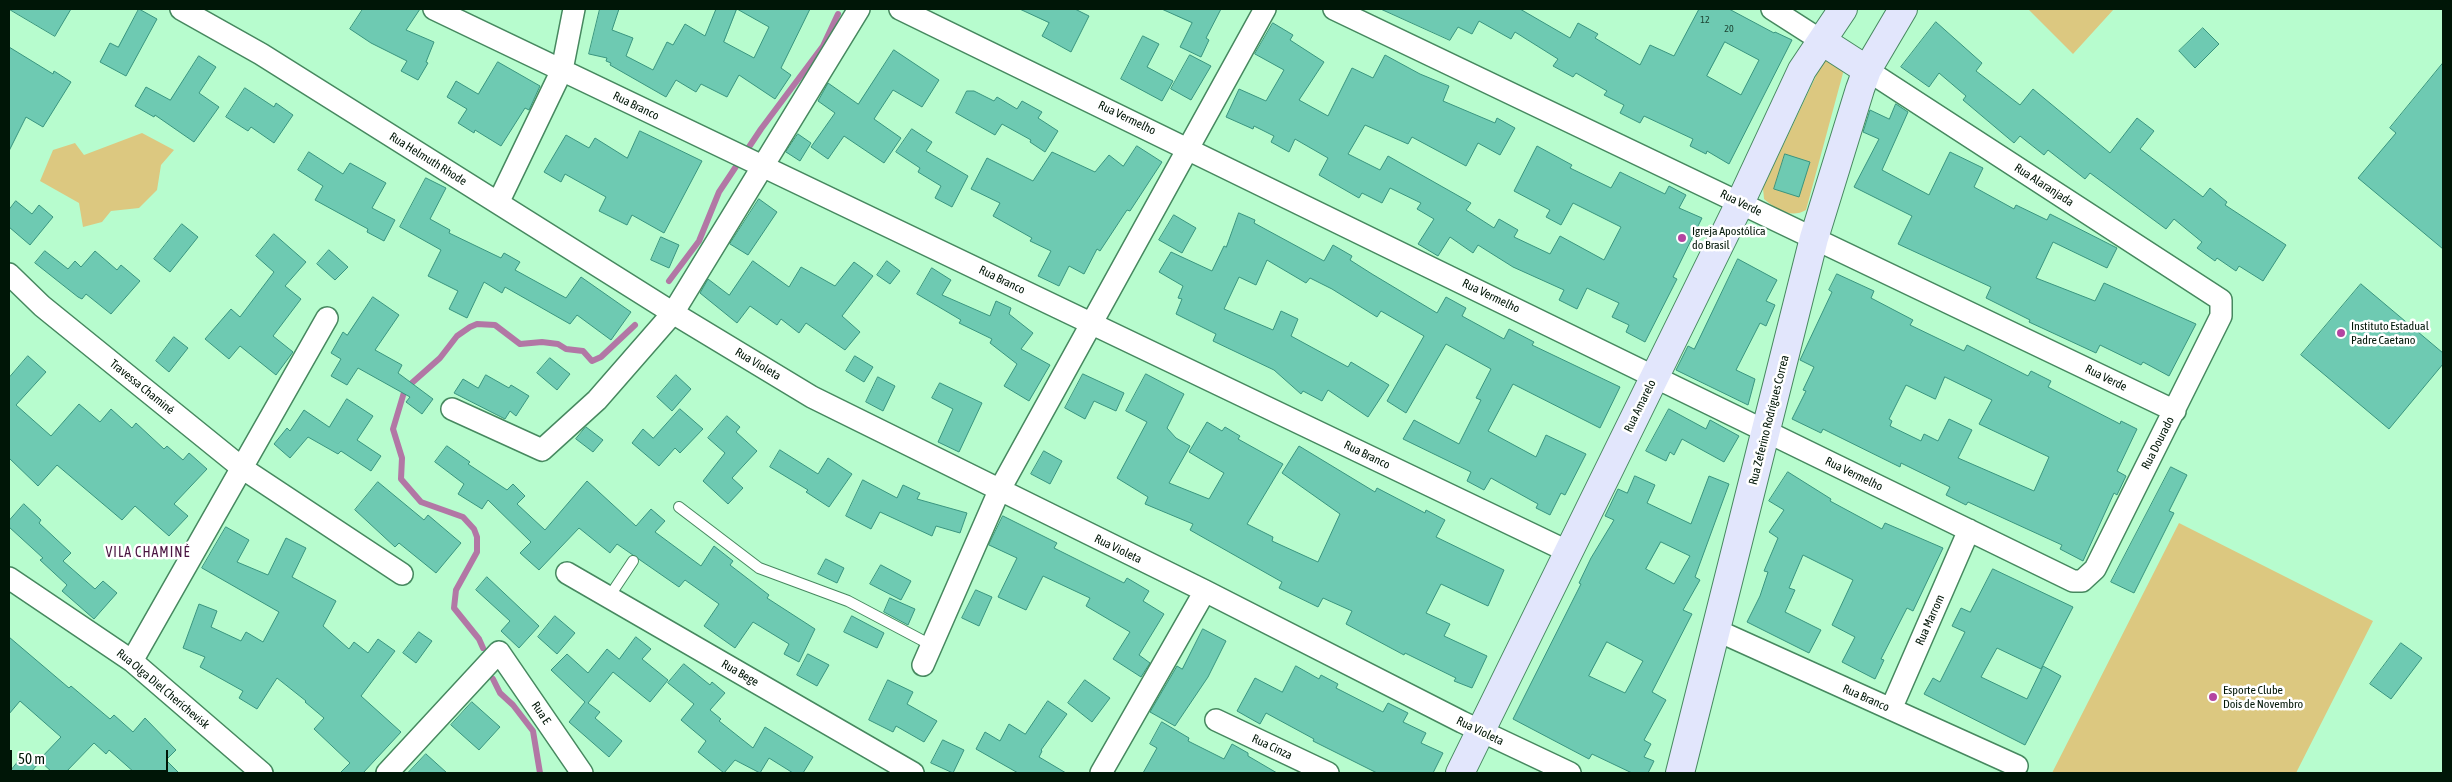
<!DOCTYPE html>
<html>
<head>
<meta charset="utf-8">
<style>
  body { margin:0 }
  #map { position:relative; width:2452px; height:782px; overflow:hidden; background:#b7fcce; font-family:"Asap Condensed",sans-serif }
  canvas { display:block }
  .frame { position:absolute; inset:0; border:10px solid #001607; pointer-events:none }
  .scale { position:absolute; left:10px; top:750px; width:158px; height:22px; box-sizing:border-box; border:2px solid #001607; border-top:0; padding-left:6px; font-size:15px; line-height:18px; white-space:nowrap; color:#001607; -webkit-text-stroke:4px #fff; paint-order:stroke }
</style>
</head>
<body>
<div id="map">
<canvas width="2452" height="782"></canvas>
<div class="frame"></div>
<div class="scale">50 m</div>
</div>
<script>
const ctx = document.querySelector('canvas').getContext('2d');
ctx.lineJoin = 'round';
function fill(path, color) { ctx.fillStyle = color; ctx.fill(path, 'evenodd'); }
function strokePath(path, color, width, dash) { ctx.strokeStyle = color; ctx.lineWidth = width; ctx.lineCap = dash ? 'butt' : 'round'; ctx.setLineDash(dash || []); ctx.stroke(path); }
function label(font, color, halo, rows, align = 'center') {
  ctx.font = font + ' "Asap Condensed",sans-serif'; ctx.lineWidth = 5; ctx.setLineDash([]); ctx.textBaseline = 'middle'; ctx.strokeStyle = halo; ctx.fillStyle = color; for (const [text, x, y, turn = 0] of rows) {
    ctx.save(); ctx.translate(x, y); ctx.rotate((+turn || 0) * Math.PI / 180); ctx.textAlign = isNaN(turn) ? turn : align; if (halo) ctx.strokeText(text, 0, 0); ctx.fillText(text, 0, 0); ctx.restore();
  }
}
fill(new Path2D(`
  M2028 9H2114L2073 54Z
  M1824 59 1842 61 1843 73 1806 210C1791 219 1776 209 1764 199L1763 188Z
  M142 133 174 150 161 165 157 190 139 208 111 211 102 222 83 227 79 203 40 181 53 150 75 143 84 155Z
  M2179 523 2373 621 2296 773H2052Z`), '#dcc880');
strokePath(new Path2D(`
  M669 281 699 241 719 192 761 129 823 46 838 14
  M483 648 479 639 454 608 456 590 477 552V537L474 529 463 517 421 502 401 479 402 458 393 429 405 389 440 358 457 336 470 327 477 324 495 325 520 344 542 342 558 344 566 349 583 351 592 361 601 357 635 325
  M493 679 500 693 513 705 533 731 540 773`), '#b277a5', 6);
const building = new Path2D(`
  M9 9H71L55 36Z
  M139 9 157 19 126 76 100 62 110 43 118 47Z
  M363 9H420L406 30 434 42 426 62 428 63 418 80 401 71 407 61 371 43 350 29Z
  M600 9H619L612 30 633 38 626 56 653 70 667 42 673 45 685 24 705 36 716 9H810L781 68 791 75 775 99 739 75 727 97 701 84 696 92 676 80 666 97 610 65 611 63 606 61 607 58 589 54ZM737 9 769 27 754 58 724 42Z
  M1020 9H1075L1089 16 1071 52 1042 36 1049 23Z
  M1162 9H1221L1206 38 1209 40 1201 57 1180 47 1192 23Z
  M1381 9H1520L1570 38 1578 23 1598 34 1595 38 1640 65 1650 45 1674 56 1699 9H1729L1774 33 1775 32 1792 40 1729 164 1707 151 1706 154 1690 146 1693 139 1644 116 1640 123 1620 113 1624 105 1604 95 1607 91 1576 73 1573 77 1553 66 1558 59 1515 32 1511 39 1479 21 1472 34 1458 27 1450 40ZM1725 42 1759 60 1741 95 1707 76Z
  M1936 22 1982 63 1976 71 2020 105 2033 89 2110 153 2137 118 2154 131 2140 149 2203 197 2210 188 2227 202 2225 205 2286 245 2263 281 2239 266 2236 271 2217 258 2215 261 2197 248 2202 242 2174 219 2166 229 2090 173 2085 179 2048 150 2044 155 2020 136 2014 143 1963 100 1966 96 1939 73 1929 87 1901 67Z
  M1273 23 1293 35 1290 40 1324 62 1299 100 1328 116 1352 68 1373 78 1385 55 1420 74 1449 86 1443 101 1495 123 1497 118 1515 128 1500 155 1478 143 1466 166 1412 137 1408 144 1365 125 1348 154 1380 170 1388 156 1471 203 1466 210 1494 228 1499 219 1518 230 1514 237 1550 254 1560 236 1604 260 1621 227 1573 203 1561 225 1546 217 1550 210 1514 191 1537 146 1572 165 1570 168 1611 188 1620 172 1665 194 1669 186 1686 195 1679 208 1702 218 1673 277 1677 279 1645 342 1626 332 1629 325 1612 317 1619 303 1587 288 1577 309 1559 300 1564 290 1513 267 1478 245 1473 253 1450 237 1438 256 1418 244 1434 219 1417 209 1421 203 1390 188 1382 203 1362 193 1359 198 1319 175 1328 158 1295 139 1289 152 1271 142 1274 136 1254 126 1253 129 1226 117 1239 89 1266 101 1284 70 1255 54Z
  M2203 28 2219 44 2195 68 2179 51Z
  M1143 36 1159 44 1147 67 1173 81 1162 101 1121 79Z
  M9 47 53 74 54 71 71 82 43 127 26 117 9 151Z
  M894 50 939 80 922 107 893 90 874 119 901 138 884 163 844 136 828 159 811 147 835 113 818 101 828 83 858 104Z
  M1190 55 1211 66 1191 100 1171 89Z
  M199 56 216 67 199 93 219 107 194 142 155 115 154 117 135 106 146 87 170 100Z
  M498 62 540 86 529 110 525 108 501 146 475 130 474 133 458 123 467 109 447 97 456 81 478 94Z
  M2443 63V249L2358 178 2396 133 2390 128Z
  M245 88 274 107 276 103 293 115 274 143 251 127 248 131 226 117Z
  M967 91H974L994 101 997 97 1017 109 1022 101 1042 112 1038 118 1058 131 1045 152 1030 142 1031 140 1002 124 995 135 956 113Z
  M1896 104 1908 112 1882 170 1929 195 1950 152 1983 168 1974 187 2014 209 2016 205 2047 220 2050 214 2117 248 2107 268 2053 242 2036 278 2095 301 2104 283 2196 324 2169 376 2143 362 2141 365 2100 345 2096 353 2029 322 2030 320 1986 298 1991 287 1898 244 1912 216 1854 187 1879 139 1863 132 1870 110 1889 119Z
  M912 129 932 142 926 151 968 176 952 207 935 198 941 186 918 172 920 168 896 152Z
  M640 131 702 161 664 233 632 215 627 225 599 211 606 197 565 174 561 182 544 172 566 135 589 148 595 138 627 158Z
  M798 134 811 143 800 161 786 152Z
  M1137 146 1162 162 1130 211 1127 210 1100 251 1097 249 1084 274 1069 266 1059 286 1038 276 1051 251 1030 241 1032 238 993 216 1000 203 971 189 987 158 1033 181 1052 152 1095 172 1109 155 1123 166Z
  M309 152 343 174 350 163 386 183 372 208 395 220 384 241 367 232 368 229 315 200 323 186 298 170Z
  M1785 154 1810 162 1799 197 1774 189Z
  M426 178 446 188 430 219 450 230 449 233 501 258 504 253 520 262 515 270 566 298 581 277 631 312 611 340 577 315 570 324 505 287 502 293 484 282 467 318 449 309 458 291 428 276 441 250 400 227Z
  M759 199 777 212 748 255 730 244Z
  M16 201 32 214 39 205 53 217 30 245 9 227V210Z
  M1239 213 1255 220 1254 223 1324 261 1333 245 1352 256 1350 260 1372 274 1437 313 1446 297 1466 308 1462 316 1504 339 1509 329 1534 342 1532 345 1620 387 1600 428 1513 384 1488 431 1536 457 1546 435 1586 454 1565 495 1561 493 1550 515 1536 508 1538 504 1491 478 1484 490 1467 481 1471 472 1403 439 1414 420 1459 444 1481 400 1476 398 1491 369 1446 344 1406 413 1387 401 1424 336 1381 311 1377 317 1332 289 1310 278 1306 283 1267 260 1256 285 1239 277 1224 309 1273 330 1281 311 1298 319 1291 336 1348 367 1351 362 1389 385 1368 417 1328 390 1322 401 1303 391 1301 394 1274 370 1213 341 1216 334 1176 314 1182 299 1178 298 1183 286 1159 272 1171 252 1212 271 1224 246 1226 247Z
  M1174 215 1196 228 1182 253 1159 240Z
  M182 224 198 237 170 272 154 259Z
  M274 234 306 262 285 286 301 299 273 336 293 352 276 375 240 346 229 359 205 339 231 309 240 317 274 272 256 256Z
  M661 237 679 245 669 268 651 260Z
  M329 250 348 267 335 280 317 264Z
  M45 251 68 269 75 261 81 267 95 251 117 270 121 265 140 281 111 314 86 294 82 299 78 297 35 263Z
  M1738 259 1777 280 1766 301 1775 305 1766 326 1760 323 1736 370 1755 379 1748 405 1676 370 1688 346 1694 349Z
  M753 261 789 287 801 267 835 286 854 262 873 276 842 316 860 332 845 350 806 323 799 333 781 319 777 325 750 306 737 323 700 293 708 279 729 295Z
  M887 261 900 271 890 284 877 275Z
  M932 268 951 280 942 295 990 316 996 301 1011 308 1009 314 1033 333 1021 349 1050 365 1029 401 1004 386 1017 364 990 343 992 339 959 323 961 320 917 294Z
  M1837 274 1874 291 1871 298 1913 320 1910 325 1964 351 1967 345 2028 376 2031 371 2051 381 2048 387 2120 424 2121 421 2137 429 2117 471 2126 476 2117 495 2114 493 2083 561 2060 549 2062 545 1968 502 1966 505 1946 495 1950 487 1901 463 1900 467 1823 429 1821 433 1792 419 1806 391 1803 390 1814 367 1800 360 1832 292 1829 290ZM1945 377 1992 400 1979 424 2049 457 2034 491 1958 458 1972 430 1949 419 1938 441 1924 434 1921 441 1890 426 1892 421 1889 419 1906 385 1935 399Z
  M2361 284 2443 353V364L2389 429 2301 355Z
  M373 297 399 315 375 350 402 365 398 373 433 399 422 414 406 402 410 397 358 368 347 385 331 376 341 359 331 353 343 332 347 335Z
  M174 337 188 348 169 372 156 361Z
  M28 356 46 372 16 405 51 436 79 404 100 422 111 409 132 428 136 423 164 449 167 446 183 460 189 453 207 469 174 504 188 516 169 536 135 506 122 520 57 465 38 486 9 458V378Z
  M855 356 873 367 864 382 846 371Z
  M550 358 570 374 557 390 537 373Z
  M1083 374 1124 393 1116 411 1094 401 1085 419 1065 408Z
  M1146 374 1184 394 1167 428 1176 438 1190 446 1169 483 1209 499 1224 473 1189 452 1207 422 1222 431 1225 427 1240 436 1238 439 1283 464 1247 524 1273 537 1272 541 1318 562 1340 514 1282 473 1299 446 1375 492 1377 488 1425 513 1426 510 1445 520 1436 537 1504 570 1488 606 1441 584 1426 613 1450 624 1444 636 1487 656 1472 688 1454 681 1456 678 1405 653 1404 655 1346 624 1352 611 1323 598 1318 607 1279 588 1282 582 1190 530 1193 524 1145 504 1148 497 1117 478 1147 422 1126 411Z
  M486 375 509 388 511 385 529 396 516 416 510 411 505 419 454 393 463 379 478 388Z
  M676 375 691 389 672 411 657 397Z
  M878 377 895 386 883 411 866 402Z
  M940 383 982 403 959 452 938 442 953 409 932 398Z
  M347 399 373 416 357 440 381 456 371 471 341 451 338 454 308 437 290 458 274 444 287 428 290 431 304 410 329 427Z
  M680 409 703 429 680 453 675 448 659 466 632 443 643 429 653 438Z
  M1669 409 1706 429 1710 420 1739 436 1724 462 1682 439 1674 455 1670 452 1666 461 1646 451Z
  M727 416 740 427 736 432 757 451 732 478 743 488 728 504 703 481 725 453 708 438Z
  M586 427 603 440 593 452 576 439Z
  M447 446 470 462 468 464 507 490 513 484 525 496 517 504 545 530 587 481 636 526 651 509 665 521 655 532 701 566 714 546 733 561 730 565 769 595 767 598 815 629 799 662 784 654 789 644 753 622 735 648 704 626 719 604 685 580 679 587 617 544 610 553 579 528 539 570 520 553 531 542 488 500 482 509 458 494 464 484 435 462Z
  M780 450 818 474 828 458 852 474 829 507 806 492 808 490 770 467Z
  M1044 451 1062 461 1050 484 1031 474Z
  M2171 467 2187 475 2169 511 2174 513 2134 593 2111 582Z
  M1788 472 1831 499 1830 501 1882 529 1885 523 1943 548 1913 611 1907 608 1881 659 1884 660 1875 679 1842 662 1855 637 1832 625 1853 580 1803 555 1789 588 1795 590 1785 612 1821 630 1809 653 1747 622 1760 596 1768 572 1764 571 1778 538 1769 532 1784 510 1769 501Z
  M1635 476 1655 485 1647 503 1691 524 1709 476 1729 484 1695 577 1700 580 1683 610 1692 614 1652 692 1666 700 1644 740 1651 744 1644 757 1654 761 1648 773H1632L1592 754 1589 759 1513 719 1581 584 1579 583 1591 558 1614 520 1605 516 1618 489 1627 493ZM1661 542 1690 556 1674 584 1646 569ZM1607 642 1643 661 1625 693 1589 676Z
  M863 480 897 498 903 485 920 493 917 499 967 513 960 533 936 526 932 536 880 512 871 529 846 516Z
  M378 482 424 520 428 515 461 543 436 573 399 543 395 547 355 510Z
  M24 504 41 520 39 523 71 553 63 561 95 589 103 581 117 593 94 619 62 591 67 585 40 560 43 558 9 527V521Z
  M1003 516 1057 543 1054 548 1124 583 1127 578 1149 591 1143 601 1164 614 1139 655 1150 663 1141 677 1113 659 1130 632 1086 606 1090 598 1043 576 1026 610 998 597 1017 558 989 545Z
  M226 527 249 540 237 562 268 575 286 538 306 548 292 577 336 601 323 626 349 649 354 642 368 653 378 639 395 651 361 696 401 732 363 773H340L350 763 314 729 324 718 305 702 306 701 277 678 257 709 239 698 243 691 200 667 205 657 183 648 199 604 217 611 211 627 241 641 246 632 263 642 279 612 202 568Z
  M826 559 844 568 837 583 818 574Z
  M881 565 911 581 901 600 870 584Z
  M1993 569 2073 607 2041 669 1997 648 1981 677 2027 699 2043 666 2061 676 2025 745 1924 694 1933 678 1940 682 1965 632 1952 626 1961 608 1970 612Z
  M487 577 539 626 519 648 501 631 510 621 476 590Z
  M976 590 992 597 979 626 962 618Z
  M890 598 915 609 908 625 884 612Z
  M555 616 575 633 557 654 538 637Z
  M852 616 884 633 877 648 844 632Z
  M1203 629 1226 641 1208 677 1175 726 1150 712 1177 666 1182 669Z
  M419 632 432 641 416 663 403 653Z
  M9 637 69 688 71 686 110 719 114 715 133 732 145 718 176 750 166 760 179 773H135L109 750 106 754 94 743 65 773H53L39 760 61 737 20 701 9 714Z
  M636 637 651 649 642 659 668 680 650 702 613 672 588 703 600 712 595 718 622 741 609 757 569 722 585 702 551 670 567 654 588 673 607 649 619 659Z
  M2401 643 2422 658 2391 699 2370 684Z
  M808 654 829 665 817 686 797 675Z
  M684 664 710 685 712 682 725 693 710 710 721 719 719 721 753 748 765 727 813 757 803 773H793L769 758 760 773 735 760 724 773 698 752 706 741 681 720 694 704 668 683Z
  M1296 666 1319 679 1321 675 1338 684 1336 688 1383 712 1388 703 1408 713 1403 722 1426 733 1421 743 1443 753 1433 773H1377L1313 741 1314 739 1266 713 1260 724 1237 711 1255 678 1282 692Z
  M888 680 913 692 907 704 937 721 924 742 896 726 893 732 869 720Z
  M1085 680 1110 698 1092 722 1068 703Z
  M1048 701 1067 714 1041 750 1042 751 1039 757 1066 773H1018L976 749 985 732 1000 741 1009 724 1025 734Z
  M472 702 500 727 479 750 451 725Z
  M1162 722 1189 738 1188 741 1224 759 1232 744 1248 753V756L1277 773H1143L1157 748 1150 744Z
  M943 740 964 750 953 773 931 763Z
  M25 753 38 764 30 773H9Z
  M426 754 447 773H408Z`);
fill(building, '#6ecab2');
strokePath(building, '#39957f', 1);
const lane = new Path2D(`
  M679 507 759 568 848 601 931 645
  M609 597 633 561`);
const street = new Path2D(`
  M181 9 261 54 673 313 812 397 1205 591 1462 722 1570 773
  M434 9 1569 552
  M900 9 2073 581H2082L2095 569 2221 316V300L1867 70
  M1334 9 2175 411
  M1772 9 1822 41
  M498 203 562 70 574 9
  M9 274 42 306 242 468 402 574
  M452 409 542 450 597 400 673 313 859 9
  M567 573 913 773
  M9 578 132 661 262 773
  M1716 630 2017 766
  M132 661 327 318
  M923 665 999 491 1265 9
  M1891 709 1969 530
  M1216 720 1328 773
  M387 773 499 652 582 773
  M1101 773 1205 591`);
const secondary = new Path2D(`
  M1822 41 1867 70
  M1460 773 1740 203 1802 70 1843 9
  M1680 773 1814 238 1860 89 1867 70 1903 9`);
strokePath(lane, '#46885f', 12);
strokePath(street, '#46885f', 24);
strokePath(secondary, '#46885f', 30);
strokePath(lane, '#fff', 10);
strokePath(street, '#fff', 21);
strokePath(secondary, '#e2e6fc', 28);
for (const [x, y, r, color] of [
  [1682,238,5,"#b444a1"],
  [2341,333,5,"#b444a1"],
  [2213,697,5,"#b444a1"]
]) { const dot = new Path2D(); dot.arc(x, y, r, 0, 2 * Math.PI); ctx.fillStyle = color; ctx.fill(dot); strokePath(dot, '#fff', 2); }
label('10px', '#1c4332', null, [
  ["12",1705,20],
  ["20",1729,29]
]);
label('12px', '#001607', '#fff', [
  ["Rua Branco",636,106,26],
  ["Rua Vermelho",1127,118,26],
  ["Rua Helmuth Rhode",428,159,32],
  ["Rua Alaranjada",2044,185,33],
  ["Rua Verde",1741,203,26],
  ["Rua Branco",1002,280,26],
  ["Rua Vermelho",1491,296,26],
  ["Rua Violeta",758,364,31],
  ["Rua Verde",2106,378,26],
  ["Travessa Chaminé",142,387,39],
  ["Rua Amarelo",1640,406,-64],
  ["Rua Zeferino Rodrigues Correa",1769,420,-76],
  ["Rua Dourado",2158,443,-63],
  ["Rua Branco",1367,455,26],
  ["Rua Vermelho",1854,474,26],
  ["Rua Violeta",1118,549,26],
  ["Rua Marrom",1930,620,-66],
  ["Rua Bege",740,673,30],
  ["Rua Olga Diel Cherichevisk",163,689,40],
  ["Rua Branco",1866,698,24],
  ["Rua E",541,713,56],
  ["Rua Violeta",1480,731,26],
  ["Rua Cinza",1272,747,25]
]);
label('12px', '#001607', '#fff', [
  ["Igreja Apostólica",1692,231],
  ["do Brasil",1692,245],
  ["Instituto Estadual",2351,326],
  ["Padre Caetano",2351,340],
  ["Esporte Clube",2223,690],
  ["Dois de Novembro",2223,704]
], 'left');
ctx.letterSpacing = '1px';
label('14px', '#491440', '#fff', [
  ["VILA CHAMINÉ",148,553]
]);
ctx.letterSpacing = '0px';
</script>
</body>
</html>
